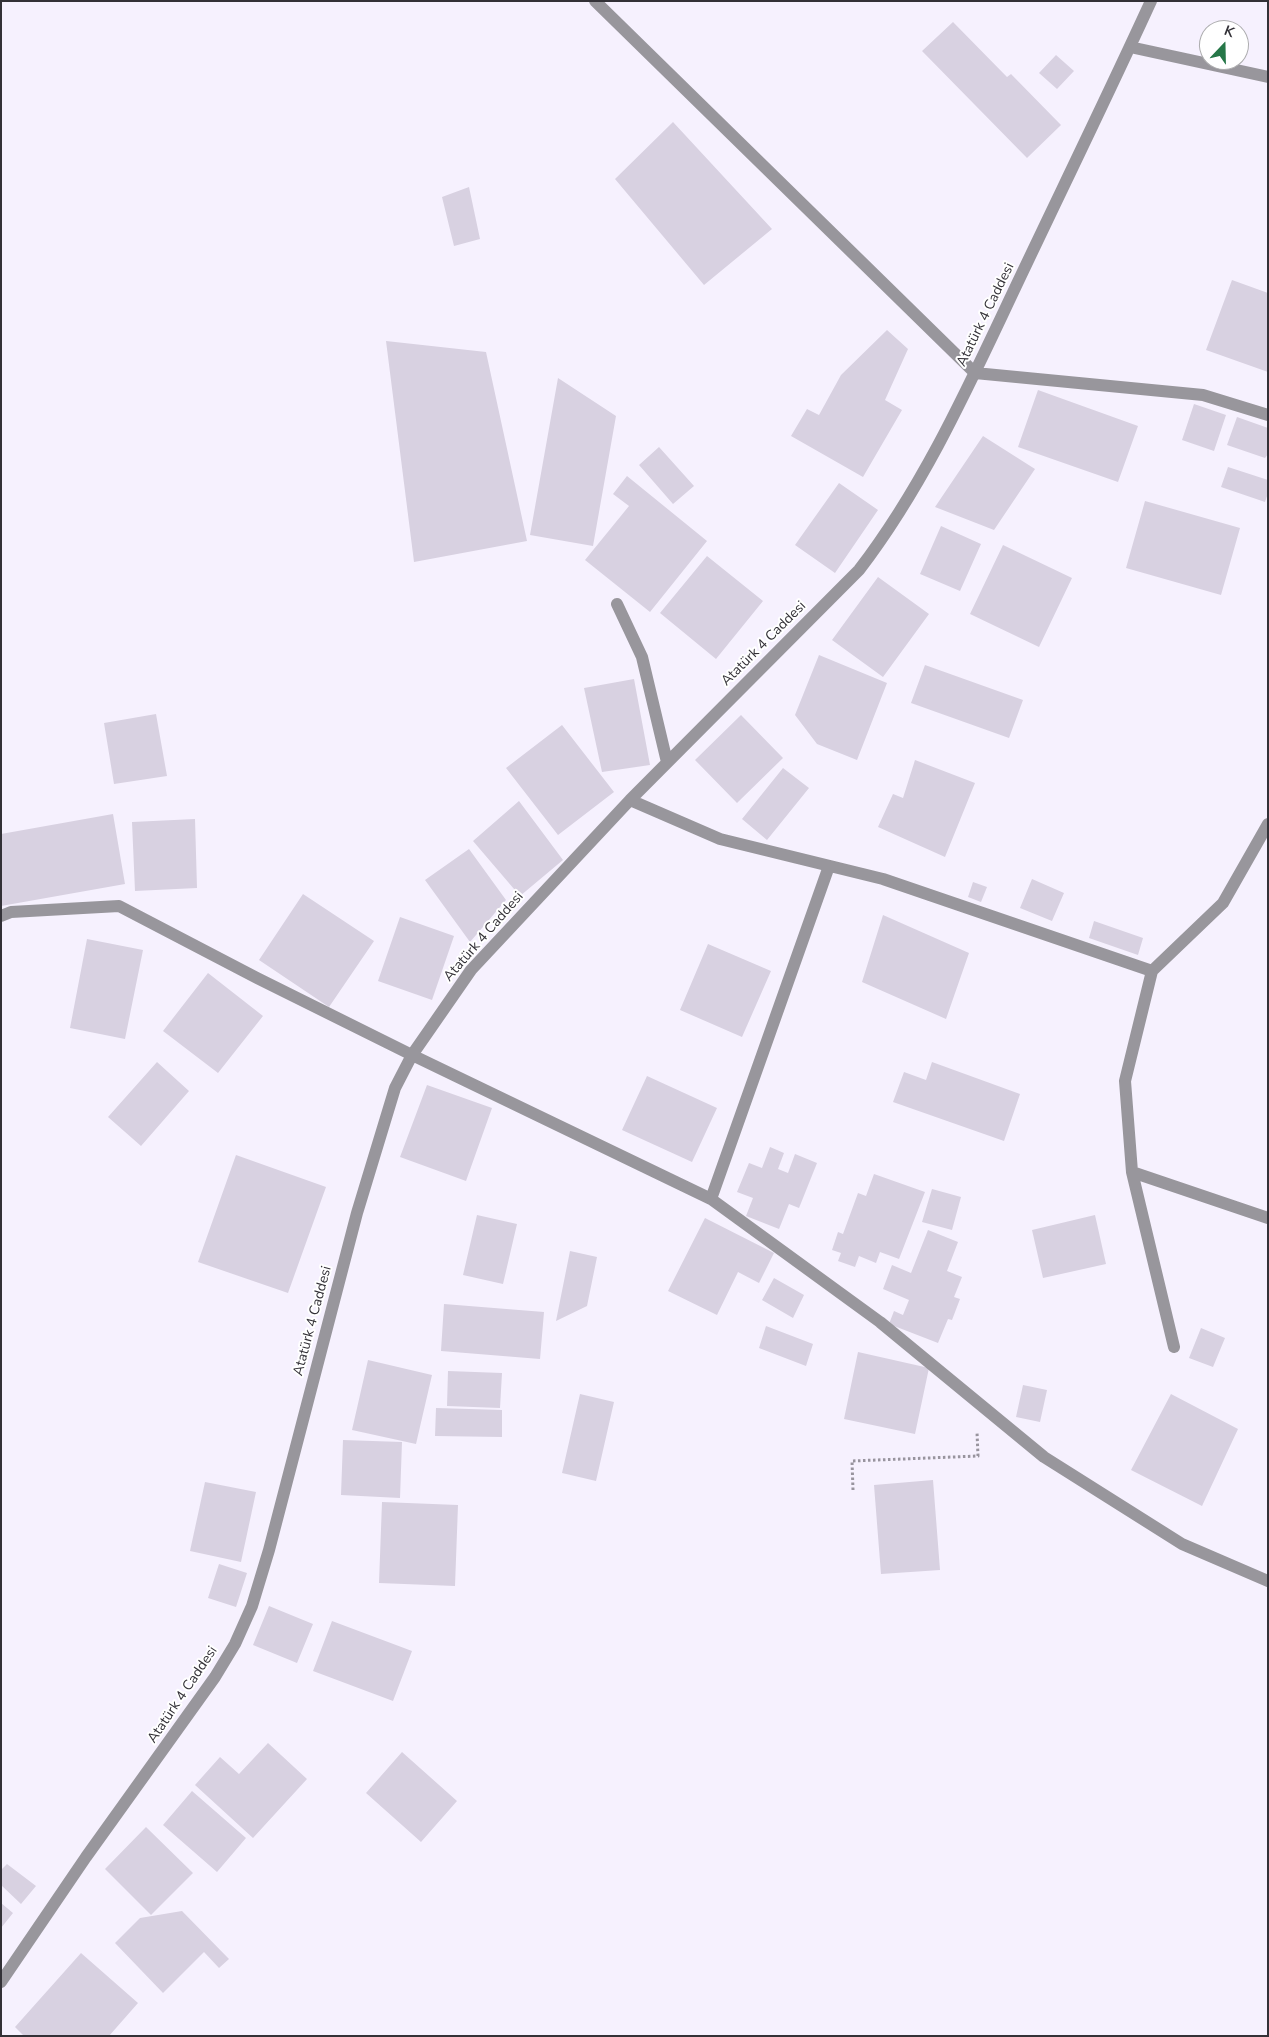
<!DOCTYPE html>
<html>
<head>
<meta charset="utf-8">
<style>
  body { margin:0 }
  #map { position:relative; width:1269px; height:2037px; overflow:hidden; background:#f6f1fe; font-family:"Nunito Sans",sans-serif }
  canvas { display:block }
  .frame { position:absolute; inset:0; border:2px solid #333137; pointer-events:none }
  .north { position:absolute; left:1199px; top:20px; width:50px; height:50px; box-sizing:border-box; background:#fff; border:1px solid #adadaf; border-radius:50%; rotate:21deg; font-size:14px; font-weight:700; line-height:20px; text-align:center; color:#333137 }
  .north::after { content:''; display:block; margin:auto; width:18px; height:22px; background:#267748; clip-path:polygon(50% 0,100% 100%,50% 72%,0 100%) }
</style>
</head>
<body>
<div id="map">
<canvas width="1269" height="2037"></canvas>
<div class="frame"></div>
<div class="north">K</div>
</div>
<script>
const ctx = document.querySelector('canvas').getContext('2d');
ctx.lineJoin = 'round';
function fill(path, color) { ctx.fillStyle = color; ctx.fill(path, 'evenodd'); }
function strokePath(path, color, width, dash) { ctx.strokeStyle = color; ctx.lineWidth = width; ctx.lineCap = dash ? 'butt' : 'round'; ctx.setLineDash(dash || []); ctx.stroke(path); }
function label(font, color, halo, rows, align = 'center') {
  ctx.font = font + ' "Nunito Sans",sans-serif'; ctx.lineWidth = 4; ctx.setLineDash([]); ctx.textBaseline = 'middle'; ctx.strokeStyle = halo; ctx.fillStyle = color; for (const [text, x, y, turn = 0] of rows) {
    ctx.save(); ctx.translate(x, y); ctx.rotate((+turn || 0) * Math.PI / 180); ctx.textAlign = isNaN(turn) ? turn : align; if (halo) ctx.strokeText(text, 0, 0); ctx.fillText(text, 0, 0); ctx.restore();
  }
}
fill(new Path2D(`
  M953 22 1007 77 1011 74 1061 125 1027 158 922 51Z
  M1056 55 1074 71 1057 89 1039 73Z
  M673 122 772 229 704 285 615 179Z
  M469 187 480 239 454 246 442 197Z
  M1232 280 1268 293V372L1206 350Z
  M887 330 908 349 885 400 902 410 863 477 791 436 807 409 819 415 841 375Z
  M386 341 486 352 527 541 414 562Z
  M558 378 616 416 593 546 530 535Z
  M1038 390 1138 426 1118 482 1018 447Z
  M1194 404 1226 415 1214 451 1182 440Z
  M1237 417 1268 428V454L1265 458 1227 445Z
  M983 436 1035 469 994 530 935 507Z
  M659 447 694 486 673 504 639 465Z
  M1228 467 1268 480V493L1265 502 1221 487Z
  M627 476 707 541 650 612 585 560 629 506 613 494Z
  M839 483 878 510 835 573 795 545Z
  M1145 501 1240 528 1221 595 1126 568Z
  M941 526 981 544 960 591 920 574Z
  M1003 545 1072 578 1039 647 970 614Z
  M707 556 763 601 716 659 660 613Z
  M878 577 929 614 883 677 832 640Z
  M819 655 887 683 857 760 817 744 795 715Z
  M925 665 1023 700 1009 738 911 703Z
  M634 679 650 765 602 772 584 688Z
  M156 714 167 776 114 784 104 723Z
  M741 715 783 758 737 803 695 760Z
  M562 725 614 792 558 835 506 768Z
  M915 760 975 783 945 857 878 827 893 794 903 798Z
  M783 768 809 788 767 840 742 819Z
  M519 801 563 860 520 896 473 841Z
  M113 814 125 884 1 906V834Z
  M195 819 197 888 135 891 132 822Z
  M469 849 506 900 470 942 425 880Z
  M1032 879 1064 893 1052 921 1020 908Z
  M973 882 987 887 981 902 968 897Z
  M303 894 374 941 329 1007 259 960Z
  M883 915 969 953 946 1019 862 982Z
  M400 917 454 936 432 1000 378 981Z
  M1094 921 1143 938 1138 955 1089 938Z
  M87 939 143 950 125 1039 70 1028Z
  M708 944 771 971 742 1037 680 1010Z
  M208 973 263 1016 218 1073 163 1031Z
  M157 1062 189 1091 141 1146 108 1117Z
  M932 1062 1020 1094 1004 1141 893 1102 904 1072 926 1080Z
  M647 1076 717 1108 692 1162 622 1130Z
  M427 1085 492 1108 466 1181 400 1157Z
  M770 1147 784 1153 778 1169 788 1173 795 1154 817 1163 799 1208 789 1204 779 1229 746 1216 753 1198 737 1192 749 1163 762 1168Z
  M236 1155 326 1187 288 1293 198 1262Z
  M874 1174 925 1192 899 1259 880 1252 876 1263 859 1256 855 1267 838 1261 841 1253 832 1250 838 1232 843 1234 858 1193 866 1196Z
  M932 1189 961 1197 952 1230 922 1222Z
  M477 1215 517 1224 503 1284 463 1275Z
  M1095 1215 1106 1264 1043 1278 1032 1230Z
  M705 1218 774 1253 759 1283 738 1272 717 1315 668 1291Z
  M928 1230 958 1242 947 1271 962 1277 954 1297 960 1299 952 1320 948 1319 938 1343 889 1324 894 1311 903 1315 909 1300 883 1289 892 1265 911 1273Z
  M570 1251 597 1257 587 1306 556 1321Z
  M774 1278 804 1295 793 1318 762 1300Z
  M444 1304 544 1312 540 1359 441 1351Z
  M766 1326 813 1344 806 1366 759 1348Z
  M1201 1328 1225 1338 1213 1367 1189 1358Z
  M858 1352 929 1368 915 1434 844 1419Z
  M368 1360 432 1375 416 1444 352 1430Z
  M448 1371 502 1373 500 1408 447 1406Z
  M1023 1385 1047 1390 1040 1422 1016 1417Z
  M580 1394 614 1402 596 1481 562 1473Z
  M1171 1394 1238 1429 1202 1506 1131 1470Z
  M436 1408 502 1410V1437L435 1436Z
  M343 1440 402 1442 400 1498 341 1495Z
  M933 1480 940 1570 881 1574 874 1485Z
  M205 1482 256 1492 241 1562 190 1551Z
  M382 1502 458 1505 455 1586 379 1583Z
  M219 1564 247 1573 236 1607 208 1598Z
  M269 1606 313 1624 297 1663 253 1645Z
  M332 1621 412 1651 393 1701 313 1671Z
  M268 1743 307 1779 253 1838 195 1785 220 1757 239 1774Z
  M402 1752 457 1801 421 1842 366 1793Z
  M192 1791 246 1838 217 1872 163 1825Z
  M146 1827 193 1873 151 1915 105 1869Z
  M7 1864 36 1886 21 1904 1 1885V1870Z
  M1 1903 13 1913 1 1928Z
  M182 1911 229 1959 219 1968 204 1952 163 1993 115 1943 140 1918Z
  M81 1953 138 2003 109 2036H24L15 2027Z`), '#d8d1e1');
strokePath(new Path2D(`
  M853 1490 852 1461 978 1456 977 1432`), '#98949e', 3, [2.5, 2.5]);
strokePath(new Path2D(`
  M595 1 975 373 1203 395 1268 415
  M1130 47 1268 77
  M617 604 642 657 667 762
  M630 800 720 839 883 879 1152 971 1125 1081 1132 1172 1174 1347
  M1 916 11 912 119 906 257 978 412 1055 711 1199 880 1322 1044 1457 1182 1544 1268 1581
  M1152 971 1223 903 1268 824
  M1132 1172 1268 1218
  M711 1199 828 869 827 866
  M1 1982 86 1857 215 1677 235 1644 252 1606 269 1550 357 1213 395 1088 412 1055 471 970 630 800 859 570C925 484 970 383 1016 286 1061 191 1107 97 1151 1`), '#98969c', 12);
label('14px', '#333137', '#fff', [
  ["Atatürk 4 Caddesi",986,315,-64],
  ["Atatürk 4 Caddesi",764,644,-45],
  ["Atatürk 4 Caddesi",484,937,-49],
  ["Atatürk 4 Caddesi",313,1321,-75],
  ["Atatürk 4 Caddesi",183,1695,-56]
]);
</script>
</body>
</html>
